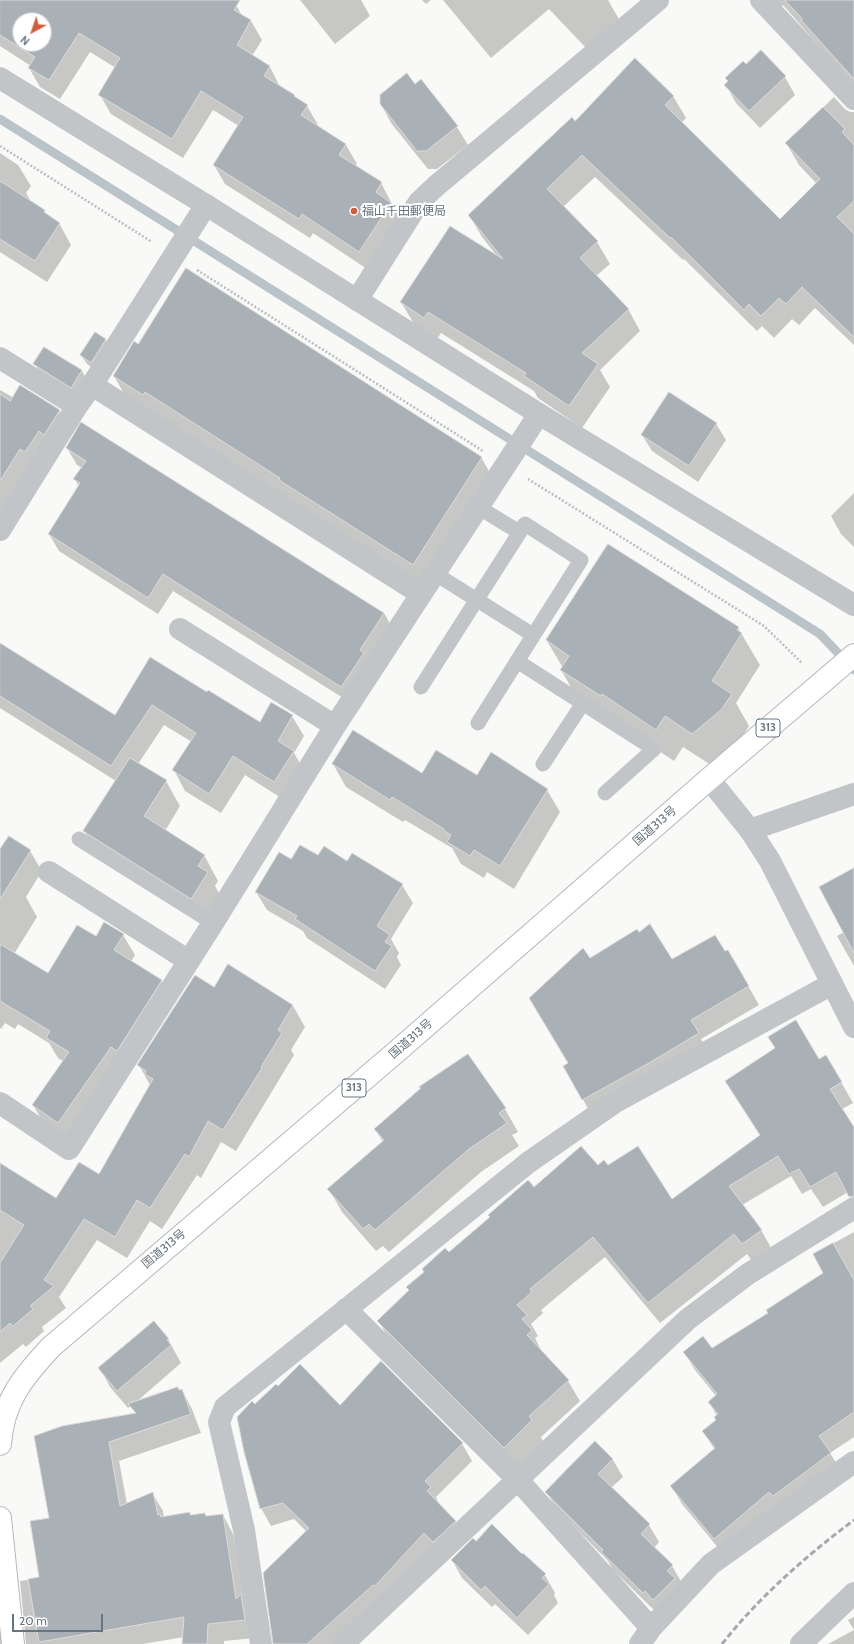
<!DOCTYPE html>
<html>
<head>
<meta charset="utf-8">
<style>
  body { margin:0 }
  #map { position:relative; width:854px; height:1644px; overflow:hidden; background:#f9f9f7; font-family:Cabin,sans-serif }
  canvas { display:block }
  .north { position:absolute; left:12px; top:12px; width:40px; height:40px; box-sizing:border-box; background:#fff; border:1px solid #c2c8cc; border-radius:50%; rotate:220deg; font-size:11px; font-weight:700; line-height:16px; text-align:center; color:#667580 }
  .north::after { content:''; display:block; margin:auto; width:14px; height:18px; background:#d55c3b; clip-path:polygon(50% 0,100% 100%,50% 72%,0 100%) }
  .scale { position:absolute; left:12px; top:1614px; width:91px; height:18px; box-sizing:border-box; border:2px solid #667580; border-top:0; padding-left:5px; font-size:12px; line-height:14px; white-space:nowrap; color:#667580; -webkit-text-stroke:3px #fff; paint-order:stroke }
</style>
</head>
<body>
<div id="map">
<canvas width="854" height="1644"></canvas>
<div class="north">N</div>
<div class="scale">20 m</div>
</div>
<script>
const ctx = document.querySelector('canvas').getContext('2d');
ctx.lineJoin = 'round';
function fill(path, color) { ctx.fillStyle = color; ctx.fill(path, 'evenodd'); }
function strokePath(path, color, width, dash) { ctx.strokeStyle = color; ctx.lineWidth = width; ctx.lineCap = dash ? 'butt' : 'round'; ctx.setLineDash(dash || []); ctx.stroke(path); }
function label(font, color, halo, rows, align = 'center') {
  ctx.font = font + ' Cabin,"Noto Sans JP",sans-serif'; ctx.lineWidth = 4; ctx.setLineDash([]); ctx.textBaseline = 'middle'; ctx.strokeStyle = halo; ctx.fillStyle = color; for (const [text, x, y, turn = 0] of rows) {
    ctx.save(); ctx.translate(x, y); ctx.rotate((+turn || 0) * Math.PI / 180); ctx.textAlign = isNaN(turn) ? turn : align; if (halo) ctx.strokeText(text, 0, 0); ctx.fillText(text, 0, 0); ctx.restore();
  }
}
fill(new Path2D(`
  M0 0H228L236 5 243 17 251 21 262 40 252 56 270 67 280 87 307 106 318 125 317 127 346 145 357 164 355 166 381 183 402 223 370 271 313 233 310 238 225 184 214 165 239 126 213 110 183 158 111 114 100 95 116 68 90 52 60 99 40 87 29 68 31 66 0 46ZM20 20H44V44H20Z
  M300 0H361L370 16 335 44Z
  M422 0H431L426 4Z
  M443 0H608L620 21 588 50 549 9 491 58Z
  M774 0H854V86L783 5 781 8Z
  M746 66 785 77 795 95 760 128 736 103 726 85 728 82 726 78Z
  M421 81 457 127 468 145 437 169H428L391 123 381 104Z
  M673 96 686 118 681 123 780 220 816 183 799 165 786 143 834 97 845 109 850 112H854V345L815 308 799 325 792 319 774 338 762 326 757 331 684 259 683 260 595 177 563 207 597 242 610 264 596 276 628 309 640 331 600 370 610 387 582 428 538 398 534 391 441 333 437 339 414 324 401 302 497 256 482 237 469 215 575 122Z
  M0 153 18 165 31 186 26 193 32 203 59 223 71 245 47 282 0 252Z
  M95 333 106 340 111 349 97 371 87 364 81 355Z
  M139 345 481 457 495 482 427 590 128 401 114 376Z
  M45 348 82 371 87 380 77 396 40 373 35 364Z
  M0 390 14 398 59 411 69 428 0 514Z
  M716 424 726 440 698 482 652 451 642 435Z
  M67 448 384 613 394 631 351 703 173 591 158 614 59 551 49 534 79 487 75 479 82 468 77 465Z
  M854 493V547L841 534 831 516Z
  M738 628 760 665 736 703 749 726 739 742 711 765 683 747 674 761 620 725 579 701 561 670 563 668 547 641Z
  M0 644 115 716 151 659 260 723 292 716 304 736 294 753 305 772 286 801 245 775 221 813 185 791 174 770 192 742 164 725 138 764 166 781 180 806 165 831 204 855 218 881 215 886 222 898 206 923 99 856 84 831 116 781 0 708Z
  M333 764 423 774 478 777 547 790 560 812 514 889 487 872 484 878 461 864 452 848 405 820 403 822 346 787Z
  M0 851H30L42 871 26 897 37 917 14 954 48 975 96 938 123 935 135 955 131 962 161 981 173 1001 70 1142 45 1125 33 1105 63 1061 58 1058 49 1043 18 1024 15 1029 5 1023 1 1029 0 1028Z
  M318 856 402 885 413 903 391 939 399 953 397 957 401 965 385 989 307 938 303 931 267 910 256 892 291 861Z
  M854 870V966L837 936 844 932Z
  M728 951 759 1005 701 1039 708 1052 593 1118 565 1066 569 1064 589 960 672 961 725 953Z
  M229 965 293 1006 305 1027 291 1050 294 1055 236 1151 221 1142 201 1178 197 1175 162 1229 150 1221 127 1258 97 1240 59 1297 66 1308 42 1327 44 1331 26 1347 23 1344 0 1363V1164L56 1200 99 1176 150 1085 139 1065 214 988Z
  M468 1055 505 1109 518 1132 512 1135 519 1146 481 1172 389 1252 383 1246 376 1251 342 1212 329 1189 383 1142 375 1129 422 1089 420 1087Z
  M826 1056 853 1103 842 1109 854 1129V1197L852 1198 848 1192 823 1207 811 1189 802 1194 791 1176 742 1205 761 1230 773 1251 754 1264 747 1254 660 1323 605 1257 541 1310 543 1313 531 1324 538 1336 535 1338 542 1352 568 1381 580 1401 541 1437 543 1441 516 1468 390 1342 379 1321 449 1254 533 1188 598 1167 608 1166 671 1201 760 1136 726 1081 819 1060Z
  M854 1232V1437L830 1453 841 1471 725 1556 682 1504 672 1487 715 1450 703 1431 717 1420V1416L709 1402 716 1396 695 1370 684 1352 712 1349 769 1313 825 1273 814 1254Z
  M168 1339 181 1363 135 1403 182 1390 192 1409 201 1433 119 1461 127 1504 152 1493 163 1511 164 1517 190 1514 191 1516 206 1517 223 1515 233 1534 255 1638 224 1641V1644H184V1637L143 1644H26L20 1581 40 1578 50 1519 35 1436 136 1415 131 1406 128 1408 110 1387 100 1368Z
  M278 1387 462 1444 472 1461 436 1497 440 1506 455 1521 465 1538 336 1644H274L307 1532 294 1519 271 1526 261 1508 255 1406Z
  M595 1442 613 1460 623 1477 611 1488 649 1525 659 1542 654 1548 672 1566 682 1583 654 1610 612 1569 608 1561 557 1509 546 1492Z
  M476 1542 522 1556 545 1575 555 1593 554 1595 558 1603 528 1635 495 1604 492 1607 462 1578 452 1560Z
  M0 1594 9 1644H0Z
  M854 1617V1644H828L854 1630 848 1620Z`), '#0003');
strokePath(new Path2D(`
  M0 119 820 634 854 670`), '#bac4c8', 9);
const building = new Path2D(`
  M0 0H240L234 10 251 20 237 45 270 66 264 76 295 95 294 96 308 105 301 115 346 144 339 155 382 182 376 192 391 203 359 252 302 214 299 219 213 165 243 117 201 91 172 139 98 95 120 58 79 33 49 80 28 68 35 57 0 35ZM20 20H44V44H20Z
  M785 0H854V79L801 20 802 19Z
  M761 50 786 76 749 111 724 85 728 81 725 78 743 61 746 64Z
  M635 58 674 96 665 105 780 219 820 179 785 143 823 107 845 129 842 132 854 145V201L837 217 854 234V337L802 287 786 304 779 298 761 316 749 304 744 310 671 237 670 238 582 155 547 189 598 241 580 258 629 309 582 353 598 364 569 406 524 376 526 373 428 312 424 318 400 302 450 226 503 259 468 215 572 117 575 121Z
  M407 73 415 84 421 79 458 126 426 151H417L380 104V95Z
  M0 181 45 210 44 212 60 223 35 261 0 239Z
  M186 268 482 457 413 565 279 480 280 478 145 392 143 395 113 376 134 341 138 344Z
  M95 332 106 339 91 363 80 355Z
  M44 347 82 370 71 388 33 364Z
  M20 385 60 410 44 435 39 431 25 452 20 449 0 481V394L10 401Z
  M669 392 717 423 689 466 641 435Z
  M81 422 384 613 360 650 364 653 341 687 163 574 148 598 48 534 80 483 73 479 86 461 66 448Z
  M608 544 739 627 737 630 742 633 712 681 732 694 721 710 692 734 665 716 656 730 602 694 601 696 560 670 569 656 546 640Z
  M0 643 115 715 150 657 207 692 208 690 260 722 271 702 293 715 278 741 294 751 274 782 233 756 209 794 172 770 196 733 152 705 111 766 0 696Z
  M353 730 422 773 436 750 477 775 491 752 548 789 500 866 474 850 470 856 447 842 451 835 443 830 444 829 392 797 390 800 332 764Z
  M130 758 167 780 144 816 205 855 198 866 208 872 191 899 83 831Z
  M9 836 31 850 0 899V849Z
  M300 845 318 855 324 846 347 861 352 853 403 884 377 926 390 935 385 942 392 946 375 971 295 919 297 916 255 892 279 852 291 859Z
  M854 868V953L819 887Z
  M104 922 124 934 114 950 162 980 117 1051 111 1047 58 1123 32 1105 69 1052 46 1038 50 1031 0 1001V944L48 973 77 925 96 936Z
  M650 924 672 959 715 935 725 951 728 950 749 986 691 1020 699 1033 649 1063 582 1100 563 1066 568 1063 529 998 583 948 590 958 637 929 639 932Z
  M228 964 293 1005 278 1030 282 1033 261 1067 262 1068 223 1130 208 1121 189 1157 185 1154 150 1208 137 1200 115 1237 84 1219 44 1280 54 1286 30 1306 33 1309 13 1326 10 1323 0 1332V1263L24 1225 0 1210V1163L56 1198 79 1162 99 1174 153 1079 145 1074 146 1071 137 1065 195 975 214 987Z
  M796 1020 819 1059 826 1055 842 1082 830 1089 854 1127V1196L849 1197 836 1172 810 1187 799 1169 789 1174 778 1156 729 1186 762 1230 742 1244 734 1234 648 1303 593 1237 530 1289 532 1292 517 1305 527 1315 522 1319 532 1330 527 1335 569 1380 529 1416 532 1420 504 1448 377 1321 409 1290 406 1287 424 1272 422 1269 445 1248 449 1252 490 1217 488 1215 528 1180 534 1187 581 1146 598 1165 604 1160 608 1165 638 1146 672 1199 760 1135 725 1081 775 1048 768 1037Z
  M468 1054 506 1108 499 1113 507 1123 469 1149 375 1230 369 1224 363 1229 327 1189 384 1140 374 1129 421 1088 419 1087Z
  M833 1243 854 1280V1412L819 1436 831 1453 773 1496 769 1492 714 1539 670 1486 715 1448 702 1431 716 1420 714 1417 718 1414 708 1402 717 1394 683 1352 703 1336 712 1348 768 1313 766 1310 823 1273 813 1254Z
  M154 1321 169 1339 167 1340 171 1345 117 1391 98 1368Z
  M381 1361 463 1443 425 1481 431 1487 427 1491 456 1521 433 1542 424 1533 375 1586 373 1585 307 1644H273L263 1573 309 1528 283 1503 260 1509 244 1452 237 1417 252 1401 255 1404 276 1384 278 1386 300 1364 340 1405Z
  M178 1387 179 1390 182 1389 191 1414 109 1442 120 1506 153 1492 158 1515 160 1514 161 1517 190 1512V1515L205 1513 206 1516 223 1514 236 1599 241 1594 245 1620 208 1624 207 1644H182L184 1617 39 1642 28 1579 39 1577 30 1521 49 1518 34 1436 62 1426 136 1413 128 1404Z
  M595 1441 613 1459 598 1474 650 1524 641 1534 673 1565 667 1571 675 1578 653 1600 645 1591 643 1593 601 1552 603 1550 545 1492Z
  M492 1524 522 1554 523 1553 546 1574 542 1578 549 1584 517 1618 485 1586 481 1590 451 1560 473 1538 476 1541Z`);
fill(building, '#a9b0b6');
strokePath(building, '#dbdbd9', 1);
const trunk = new Path2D(`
  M0 1444C3 1401 23 1377 51 1347L395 1053 709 779 854 655
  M0 1518 13 1644`);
strokePath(trunk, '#b4b8bb', 24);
strokePath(new Path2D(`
  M0 146 152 242
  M197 270 483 451
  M528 479 764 626 802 663`), '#bbbec0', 2.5, [2, 2]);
strokePath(new Path2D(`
  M478 507 519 532
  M434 573 533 635
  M517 661 654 749 605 793
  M421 687 525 524 581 560 478 723
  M543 764 583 703
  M79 839 213 923`), '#c1c5c8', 15);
strokePath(new Path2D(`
  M761 0 854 99
  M357 300 419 202 436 186 658 0
  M0 358 77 406
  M92 385 421 594
  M0 530 77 406 92 385 206 205
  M180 629 335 726
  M750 830 854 794
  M49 872 189 961
  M0 1103 69 1149 213 923 335 726 539 414
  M346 1309 517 1479 651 1628
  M261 1644 244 1530 219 1422 225 1407 529 1162 617 1101 832 984
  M343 1644 688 1319 748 1274 854 1208
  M640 1644 651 1628 711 1564 854 1462
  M801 1644 854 1593`), '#c1c5c8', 22);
strokePath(new Path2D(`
  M0 78 206 205 539 414 854 605
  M709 779 750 830 770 861 854 1027`), '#c1c5c8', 22);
strokePath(trunk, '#fff', 22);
strokePath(new Path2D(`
  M722 1644C759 1597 806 1556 854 1520`), '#a3a9ae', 3, [6, 3]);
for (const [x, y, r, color] of [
  [354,211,4,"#d55c3b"]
]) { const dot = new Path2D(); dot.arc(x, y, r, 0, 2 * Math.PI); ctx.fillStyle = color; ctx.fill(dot); strokePath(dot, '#fff', 1.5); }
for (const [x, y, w] of [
  [768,728,24],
  [354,1088,24]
]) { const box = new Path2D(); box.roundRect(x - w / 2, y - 9, w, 18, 3); ctx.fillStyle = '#fff'; ctx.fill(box); strokePath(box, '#667580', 1); }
label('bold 11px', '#667580', null, [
  ["313",768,728],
  ["313",354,1088]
]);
label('12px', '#667580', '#fff', [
  ["福山千田郵便局",362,211]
], 'left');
label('12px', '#667580', '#fff', [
  ["国道313号",655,826,-41],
  ["国道313号",411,1039,-41],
  ["国道313号",164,1249,-40]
]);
</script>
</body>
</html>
